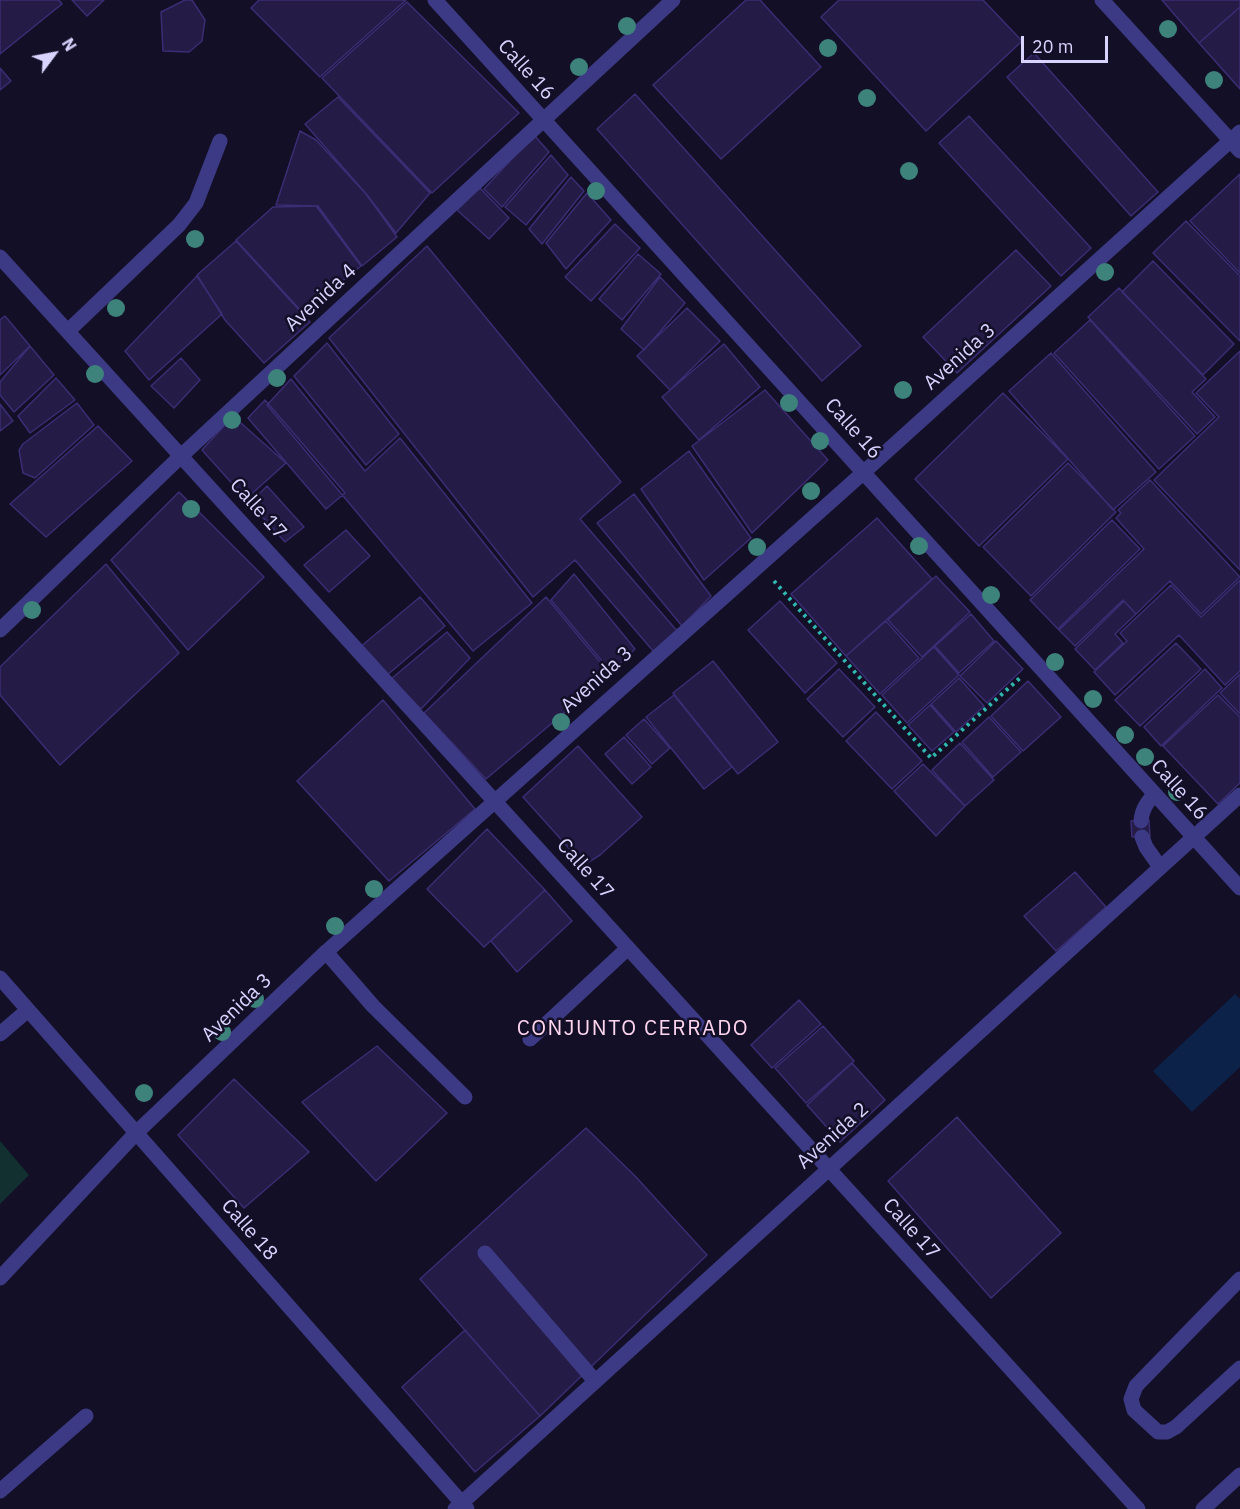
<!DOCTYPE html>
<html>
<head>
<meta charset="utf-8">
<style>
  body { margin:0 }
  #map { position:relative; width:1240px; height:1509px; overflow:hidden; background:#130f26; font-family:"IBM Plex Sans",sans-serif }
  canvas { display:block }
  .north { position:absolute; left:24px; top:24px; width:60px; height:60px; -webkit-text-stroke:4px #130f26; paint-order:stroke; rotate:58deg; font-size:16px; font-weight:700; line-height:24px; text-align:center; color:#d9d4ff }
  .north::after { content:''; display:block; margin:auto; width:21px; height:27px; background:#d9d4ff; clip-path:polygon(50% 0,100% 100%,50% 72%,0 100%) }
  .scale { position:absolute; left:1021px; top:36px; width:87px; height:27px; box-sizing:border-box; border:3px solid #d9d4ff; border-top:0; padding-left:8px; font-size:18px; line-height:21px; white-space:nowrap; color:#d9d4ff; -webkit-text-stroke:4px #130f26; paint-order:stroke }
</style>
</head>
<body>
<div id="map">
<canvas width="1240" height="1509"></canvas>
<div class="north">N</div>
<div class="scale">20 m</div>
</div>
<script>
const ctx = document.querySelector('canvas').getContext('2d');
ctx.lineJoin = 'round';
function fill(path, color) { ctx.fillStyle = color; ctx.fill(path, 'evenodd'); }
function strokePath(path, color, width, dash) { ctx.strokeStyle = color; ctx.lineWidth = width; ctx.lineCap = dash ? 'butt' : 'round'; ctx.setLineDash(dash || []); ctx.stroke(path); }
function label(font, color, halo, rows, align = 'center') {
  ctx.font = font + ' "IBM Plex Sans",sans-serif'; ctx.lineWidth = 5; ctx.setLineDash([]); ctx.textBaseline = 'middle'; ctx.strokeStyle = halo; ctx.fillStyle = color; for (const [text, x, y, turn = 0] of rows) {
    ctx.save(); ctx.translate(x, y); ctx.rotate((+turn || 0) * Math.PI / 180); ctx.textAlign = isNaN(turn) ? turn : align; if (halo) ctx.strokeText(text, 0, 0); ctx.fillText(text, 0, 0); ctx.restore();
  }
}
fill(new Path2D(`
  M0 1141 29 1175 0 1204Z`), '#12302f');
fill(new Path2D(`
  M1235 994 1240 999V1067L1192 1112 1153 1071Z`), '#0c2248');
const building = new Path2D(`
  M0 0H59L62 4 0 54Z
  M72 0H104L87 16Z
  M185 0H192L205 20 202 41 189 52 163 51 161 12Z
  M259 0H406L320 77 251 8Z
  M746 0H760L821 67 721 159 653 85Z
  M839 0H983L1022 41 926 131 821 17Z
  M1162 0H1240V7L1199 43Z
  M407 2 519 113 432 193 322 78Z
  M1240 7V89L1199 43Z
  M1034 53 1158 192 1131 216 1007 77Z
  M0 68 11 81 0 90Z
  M635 94 861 346 822 381 597 129Z
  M338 97 430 193 396 233 368 196 305 124Z
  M969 116 1091 248 1061 276 939 143Z
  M300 131 316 140 366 194 397 237 362 266 318 206 276 205Z
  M534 135 549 152 502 207 484 189Z
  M551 155 568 175 526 225 505 207Z
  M1240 174V273L1190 221Z
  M571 177 584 191 542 244 529 229Z
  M479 187 509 218 489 239 457 210Z
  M587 193 611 220 566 269 546 243Z
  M316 206 361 266 303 313 236 240 273 207Z
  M1186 221 1240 276V341L1153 253Z
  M615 224 640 248 591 301 565 277Z
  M236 241 310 322 264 363 225 320 197 275Z
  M427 246 621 482 580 519 678 632 654 652 575 560 533 597 329 338Z
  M1016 250 1051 286 957 373 923 337Z
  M638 254 661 274 622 320 599 299Z
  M1153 261 1234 344 1203 375 1122 292Z
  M197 276 222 314 149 380 125 351Z
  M660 277 685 303 644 350 621 329Z
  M1119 288 1206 379 1192 392 1215 417 1197 434 1088 317Z
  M687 308 720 341 670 390 637 356Z
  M5 316 30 346 0 375V320Z
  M1090 320 1195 436 1159 469 1054 353Z
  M327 343 399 434 366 465 294 376Z
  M724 344 760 387 699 440 662 397Z
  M30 346 54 375 14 412 0 395V382Z
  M1240 351V570L1154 480 1219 417 1196 393Z
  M1051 353 1156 472 1113 510 1009 391Z
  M181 358 200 380 174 408 151 386Z
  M56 378 75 400 30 433 18 416Z
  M291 379 365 471 400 438 532 603 473 651 267 405Z
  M765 390 828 460 752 533 692 446Z
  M1003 393 1068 459 979 546 915 479Z
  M265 400 345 493 326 509 248 418Z
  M77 403 94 425 35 478 23 473 19 450 23 444Z
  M0 404 13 421 0 431Z
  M233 416 286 463 246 499 202 450Z
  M98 426 132 461 46 537 10 504Z
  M689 451 751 538 704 580 641 489Z
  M1068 463 1116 512 1031 596 983 547Z
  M1150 480 1240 577 1201 614 1170 581 1136 614 1123 600 1075 646 1059 630 1144 549 1116 518 1121 513 1118 510Z
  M267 486 304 527 285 542 250 503Z
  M179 492 264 577 188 650 111 560Z
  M634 494 711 596 682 626 597 523Z
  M877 518 932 579 846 656 791 594Z
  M1112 520 1140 549 1058 629 1030 600Z
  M346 530 370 556 329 592 304 565Z
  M106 564 179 653 60 765 0 695V667Z
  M574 574 635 649 611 672 551 600Z
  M936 576 970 612 922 657 888 620Z
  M1240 580V671L1225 685 1179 635 1115 695 1094 672 1127 641 1120 633 1171 585 1201 617Z
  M420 597 445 626 386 676 359 648Z
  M546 597 610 674 486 779 424 713Z
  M780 601 837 663 805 693 748 630Z
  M1124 601 1136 614 1115 634 1123 643 1095 670 1075 649Z
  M971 614 994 641 959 673 935 646Z
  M886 621 919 658 880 694 846 656Z
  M447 632 470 658 421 709 391 679Z
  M996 641 1023 669 987 703 960 676Z
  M1176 643 1201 669 1140 726 1115 700Z
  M934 647 959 675 907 723 882 695Z
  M713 661 778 742 738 774 673 693Z
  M839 669 875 707 843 737 807 699Z
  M1205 669 1222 688 1161 746 1144 727Z
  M1240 674V714L1220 693Z
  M959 678 984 706 956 732 931 704Z
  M1028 681 1061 717 1023 751 991 716Z
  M674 695 732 767 704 789 646 717Z
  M1218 695 1240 717V783L1218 804 1163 746Z
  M383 700 475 809 389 881 297 781Z
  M930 705 954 732 932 751 908 725Z
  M876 712 922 761 892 789 846 741Z
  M989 717 1021 752 993 777 962 742Z
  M644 719 670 748 652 764 626 735Z
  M624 737 651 767 632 784 605 754Z
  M960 743 994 780 965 806 932 770Z
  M578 746 642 817 600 855 584 865 523 797Z
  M923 764 965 806 936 836 894 791Z
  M1149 820 1150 837H1132L1131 821Z
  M487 829 545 890 484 947 427 889Z
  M1075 872 1106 907 1056 951 1024 916Z
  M545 890 572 921 517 972 491 941Z
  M799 1000 821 1024 772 1068 751 1045Z
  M823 1026 854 1061 806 1103 775 1068Z
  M377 1046 447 1113 376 1181 302 1102Z
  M852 1063 885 1100 840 1142 807 1105Z
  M234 1079 309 1152 244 1208 178 1135Z
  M957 1117 1061 1233 991 1298 888 1181Z
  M586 1128 636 1177 707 1255 540 1416 420 1279Z
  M465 1330 540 1416 475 1472 402 1387Z`);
fill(building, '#241b47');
strokePath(building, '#3b2d73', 1.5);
strokePath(new Path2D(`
  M774 581 931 758 1021 677`), '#2fb8b0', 4, [3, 4.5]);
strokePath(new Path2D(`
  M68 331 179 225 196 203 220 141
  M1141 821C1142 809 1147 803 1154 794
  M1142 837 1146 847 1160 867
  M326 952 373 1006 465 1097
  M530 1039 628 948
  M485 1253 595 1381
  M1240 1279 1136 1386 1131 1399 1134 1410 1158 1432H1167L1176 1427 1240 1368
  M0 1491 86 1416`), '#3d3a85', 15);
strokePath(new Path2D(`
  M435 0 1240 888
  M1102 0 1240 151
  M0 257 1138 1509
  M0 630 181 456 673 0
  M0 978 467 1509
  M0 1034 28 1010
  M0 1278 136 1133 326 952 864 472 1240 132
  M455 1509 1240 795`), '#3d3a85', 15);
strokePath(new Path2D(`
  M1203 1509 1240 1475`), '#3d3a85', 15);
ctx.fillStyle = '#3d827b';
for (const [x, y] of [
  [627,26],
  [1168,29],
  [828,48],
  [579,67],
  [1214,80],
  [867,98],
  [909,171],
  [596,191],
  [195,239],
  [1105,272],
  [116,308],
  [95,374],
  [277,378],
  [903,390],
  [789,403],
  [232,420],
  [820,441],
  [811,491],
  [191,509],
  [919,546],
  [757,547],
  [991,595],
  [32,610],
  [1055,662],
  [1093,699],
  [561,722],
  [1125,735],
  [1145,757],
  [1177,792],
  [374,889],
  [335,926],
  [255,999],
  [222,1032],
  [144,1093]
]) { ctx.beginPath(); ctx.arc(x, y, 9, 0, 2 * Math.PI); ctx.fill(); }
label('20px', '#d9d4ff', '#130f26', [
  ["Calle 16",526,70,48],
  ["Avenida 4",321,298,-43],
  ["Avenida 3",960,357,-42],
  ["Calle 16",853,429,48],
  ["Calle 17",258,509,48],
  ["Avenida 3",597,680,-42],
  ["Calle 16",1179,790,48],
  ["Calle 17",585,869,48],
  ["Avenida 3",237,1008,-44],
  ["Avenida 2",833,1136,-42],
  ["Calle 17",911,1229,48],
  ["Calle 18",249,1230,49]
]);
ctx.letterSpacing = '1.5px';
label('21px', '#ffd6f0', '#130f26', [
  ["CONJUNTO CERRADO",633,1029]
]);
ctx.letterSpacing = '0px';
</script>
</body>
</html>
